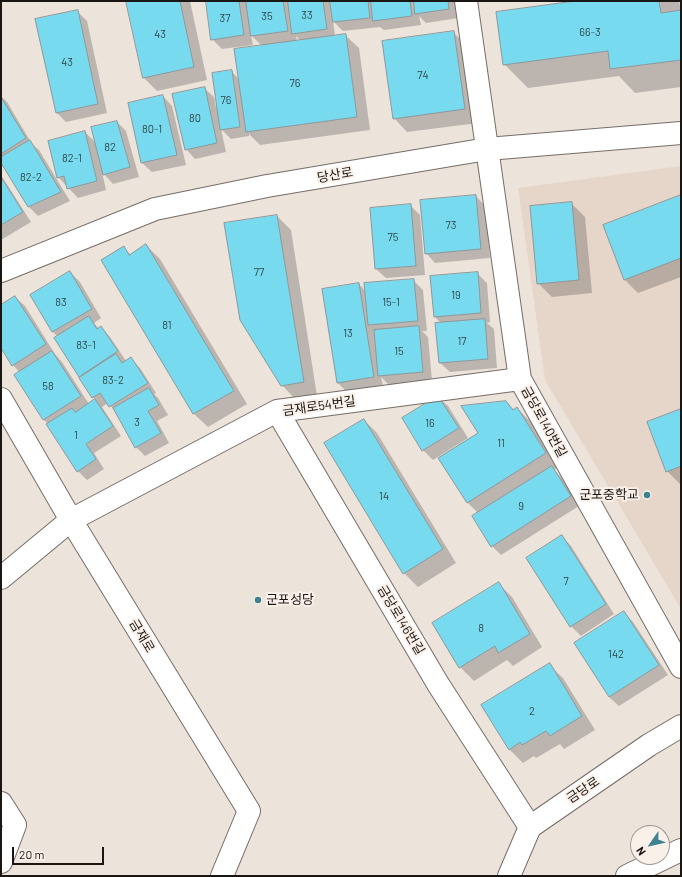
<!DOCTYPE html>
<html>
<head>
<meta charset="utf-8">
<style>
  body { margin:0 }
  #map { position:relative; width:682px; height:877px; overflow:hidden; background:#ece3db; font-family:Barlow,sans-serif }
  canvas { display:block }
  .frame { position:absolute; inset:0; border:2px solid #1a1614; pointer-events:none }
  .north { position:absolute; left:630px; top:825px; width:40px; height:40px; box-sizing:border-box; background:#f9f0e9; border:1px solid #a09994; border-radius:50%; rotate:236deg; font-size:11px; font-weight:700; line-height:16px; text-align:center; color:#1a1614 }
  .north::after { content:''; display:block; margin:auto; width:14px; height:18px; background:#3d828f; clip-path:polygon(50% 0,100% 100%,50% 72%,0 100%) }
  .scale { position:absolute; left:12px; top:847px; width:92px; height:18px; box-sizing:border-box; border:2px solid #1a1614; border-top:0; padding-left:5px; font-size:12px; line-height:14px; white-space:nowrap; color:#1a1614; -webkit-text-stroke:3px #f9f0e9; paint-order:stroke }
</style>
</head>
<body>
<div id="map">
<canvas width="682" height="877"></canvas>
<div class="frame"></div>
<div class="north">N</div>
<div class="scale">20 m</div>
</div>
<script>
const ctx = document.querySelector('canvas').getContext('2d');
ctx.lineJoin = 'round';
function fill(path, color) { ctx.fillStyle = color; ctx.fill(path, 'evenodd'); }
function strokePath(path, color, width, dash) { ctx.strokeStyle = color; ctx.lineWidth = width; ctx.lineCap = dash ? 'butt' : 'round'; ctx.setLineDash(dash || []); ctx.stroke(path); }
function label(font, color, halo, rows, align = 'center') {
  ctx.font = font + ' Barlow,"Noto Sans KR",sans-serif'; ctx.lineWidth = 4; ctx.setLineDash([]); ctx.textBaseline = 'middle'; ctx.strokeStyle = halo; ctx.fillStyle = color; for (const [text, x, y, turn = 0] of rows) {
    ctx.save(); ctx.translate(x, y); ctx.rotate((+turn || 0) * Math.PI / 180); ctx.textAlign = isNaN(turn) ? turn : align; if (halo) ctx.strokeText(text, 0, 0); ctx.fillText(text, 0, 0); ctx.restore();
  }
}
fill(new Path2D(`
  M681 166V609L545 380 518 188Z`), '#e6d6ca');
fill(new Path2D(`
  M127 1H190L207 80 157 91 144 78Z
  M207 1H456L458 18 426 23 419 16 421 25 384 30 380 27 343 31 333 21 335 36 345 35 359 48 370 130 260 145 249 134V136L231 139 221 129 226 152 195 159 186 149 204 88 214 97 216 108H218L231 71 239 79 262 46 251 35 253 45 222 49 212 39ZM296 36 301 41H297Z
  M582 1H679L681 11V87L635 93 619 76 528 88 504 64Z
  M77 11 87 21 107 113 66 122 57 113Z
  M453 32 467 46 478 123 407 132 394 118Z
  M1 96 7 102 32 144 39 150 70 201 38 216 29 207 1 161Z
  M163 96 172 106 186 165 152 172 142 163 129 104Z
  M117 122 126 131 139 177 113 184 102 172 106 190 78 198 58 177 85 132 96 143Z
  M1 175 31 222 1 240Z
  M476 196 485 206 490 258 435 263 426 253Z
  M681 196V277L638 293 625 280Z
  M571 203 585 217 592 293 552 297 538 283Z
  M410 205 420 215 425 275 386 278 376 269Z
  M277 216 291 230 317 396 295 399 282 385Z
  M146 245 160 259 247 404 208 427 194 414 102 260 123 247 131 255Z
  M70 272 80 282 101 318 94 323 99 329 101 327 110 337 126 361 131 359 140 368 156 393 154 394 158 398 168 415 157 421 169 443 145 456 136 447 116 412 108 403 102 407 121 436 94 453 104 469 87 480 78 471 48 424 44 420 16 376 20 373 13 365 1 346V306L15 297 25 306 55 354 62 362 89 404 95 400 80 376 58 337 53 332 31 295Z
  M477 273 487 283 490 322 487 323 494 329 497 368 450 372 440 363 442 324 435 317Z
  M413 280 423 290 427 331H422L428 337 432 381 389 385 381 377 383 386 347 392 338 383 359 284 366 292Z
  M438 397 448 406 468 438 433 460 423 450 403 419Z
  M506 402 514 410 517 408 531 422 559 467 554 470 561 477 579 506 501 555 492 546 478 513 468 503 479 433Z
  M681 410V485L667 471Z
  M364 420 377 433 456 563 418 587 404 573 325 443Z
  M562 536 571 546 614 614 581 636 571 626Z
  M498 583 512 597 542 647 513 666 507 660 474 681 460 667Z
  M624 612 633 622 668 675 619 706 609 697Z
  M549 665 563 678 595 730 564 749 560 744 536 758 534 756 523 763 509 749Z`), '#0003');
const building = new Path2D(`
  M126 1H180L194 67 143 78Z
  M206 1H239L244 35 211 40Z
  M246 1H283L288 31 251 36Z
  M288 1H323L327 29 292 34Z
  M330 1H368L370 18 333 22Z
  M371 1H410L412 16 373 21Z
  M414 1H448L449 9 415 14Z
  M575 1H659L661 13 681 10V60L610 69 608 51 503 65 496 12Z
  M78 10 98 104 56 113 35 19Z
  M454 31 465 109 393 119 382 41Z
  M346 34 357 117 246 132 234 49Z
  M232 70 240 127 220 130 212 73Z
  M205 87 217 143 185 150 172 94Z
  M163 95 177 155 141 163 128 103Z
  M1 97 26 138 1 154Z
  M117 121 130 167 103 175 91 127Z
  M85 131 97 181 67 189 64 176 57 178 48 141Z
  M30 140 61 192 28 207 1 163V157Z
  M1 177 23 212 1 225Z
  M476 195 481 249 425 254 420 200Z
  M681 195V258L624 280 603 225Z
  M572 202 579 280 537 284 530 206Z
  M411 204 416 266 375 269 370 208Z
  M277 215 304 382 281 386 240 320 224 223Z
  M146 244 234 391 193 414 101 260 124 246 129 255Z
  M70 271 92 309 52 332 30 295Z
  M478 272 481 313 434 317 430 276Z
  M414 279 418 321 368 325 364 283Z
  M359 283 374 377 337 383 322 289Z
  M15 296 46 344 12 366 1 348V305Z
  M89 316 97 329 101 326 118 351 79 377 54 338Z
  M485 319 488 359 439 363 435 323Z
  M419 326 423 372 378 376 374 330Z
  M52 351 81 396 43 420 14 375Z
  M116 354 122 363 131 357 148 383 109 407 100 393 92 398 79 378Z
  M149 388 159 405 148 411 161 433 135 448 113 408Z
  M438 396 459 428 422 451 402 418Z
  M95 399 113 426 86 444 96 459 77 472 46 424 72 408 75 412Z
  M506 401 513 410 517 407 546 453 467 503 438 458 478 433 461 406Z
  M681 409V466L666 472 647 422Z
  M364 419 443 549 403 574 324 443Z
  M552 466 571 496 491 547 472 516Z
  M562 535 606 604 570 627 526 558Z
  M499 582 530 634 498 653 495 646 459 668 432 623Z
  M624 611 659 665 609 697 574 643Z
  M550 663 582 716 550 736 546 731 522 745 520 742 509 750 481 705Z`);
fill(building, '#77daee');
strokePath(building, '#8c989a', 1);
const minor = new Path2D(`
  M466 1 520 379 681 667
  M1 399 71 520 249 811 222 876
  M277 411 438 684 530 827
  M1 578 71 520 277 411 520 379
  M1 803 15 825 1 862
  M627 876 681 850`);
const tertiary = new Path2D(`
  M1 271 155 209 267 186 487 149 681 133
  M509 876 530 827 649 745 681 726`);
strokePath(minor, '#766d67', 24);
strokePath(tertiary, '#766d67', 24);
strokePath(minor, '#fff', 22);
strokePath(tertiary, '#fff', 22);
for (const [x, y, r, color] of [
  [647,495,4,"#3d828f"],
  [258,600,4,"#3d828f"]
]) { const dot = new Path2D(); dot.arc(x, y, r, 0, 2 * Math.PI); ctx.fillStyle = color; ctx.fill(dot); strokePath(dot, '#f9f0e9', 1.5); }
label('11px', '#31474a', null, [
  ["33",307,15],
  ["35",267,16],
  ["37",225,18],
  ["66-3",590,32],
  ["43",160,34],
  ["43",67,62],
  ["74",423,75],
  ["76",295,83],
  ["76",226,100],
  ["80",195,118],
  ["80-1",152,129],
  ["82",110,147],
  ["82-1",72,158],
  ["82-2",31,177],
  ["73",451,225],
  ["75",393,237],
  ["77",259,272],
  ["19",456,295],
  ["83",61,302],
  ["15-1",391,302],
  ["81",167,325],
  ["13",348,333],
  ["17",462,341],
  ["83-1",86,345],
  ["15",399,351],
  ["83-2",113,380],
  ["58",48,386],
  ["3",137,422],
  ["16",430,423],
  ["1",76,435],
  ["11",501,443],
  ["14",384,496],
  ["9",521,506],
  ["7",566,581],
  ["8",481,628],
  ["142",616,654],
  ["2",532,711]
]);
label('13px', '#1a1614', '#f9f0e9', [
  ["당산로",335,175,-10],
  ["금재로54번길",319,406,-8],
  ["금당로140번길",544,422,61],
  ["금당로146번길",401,620,59],
  ["금재로",142,636,59],
  ["금당로",583,790,-34]
]);
label('13px', '#1a1614', '#f9f0e9', [
  ["군포중학교",639,495],
  ["군포성당",266,600,"left"]
], 'right');
</script>
</body>
</html>
